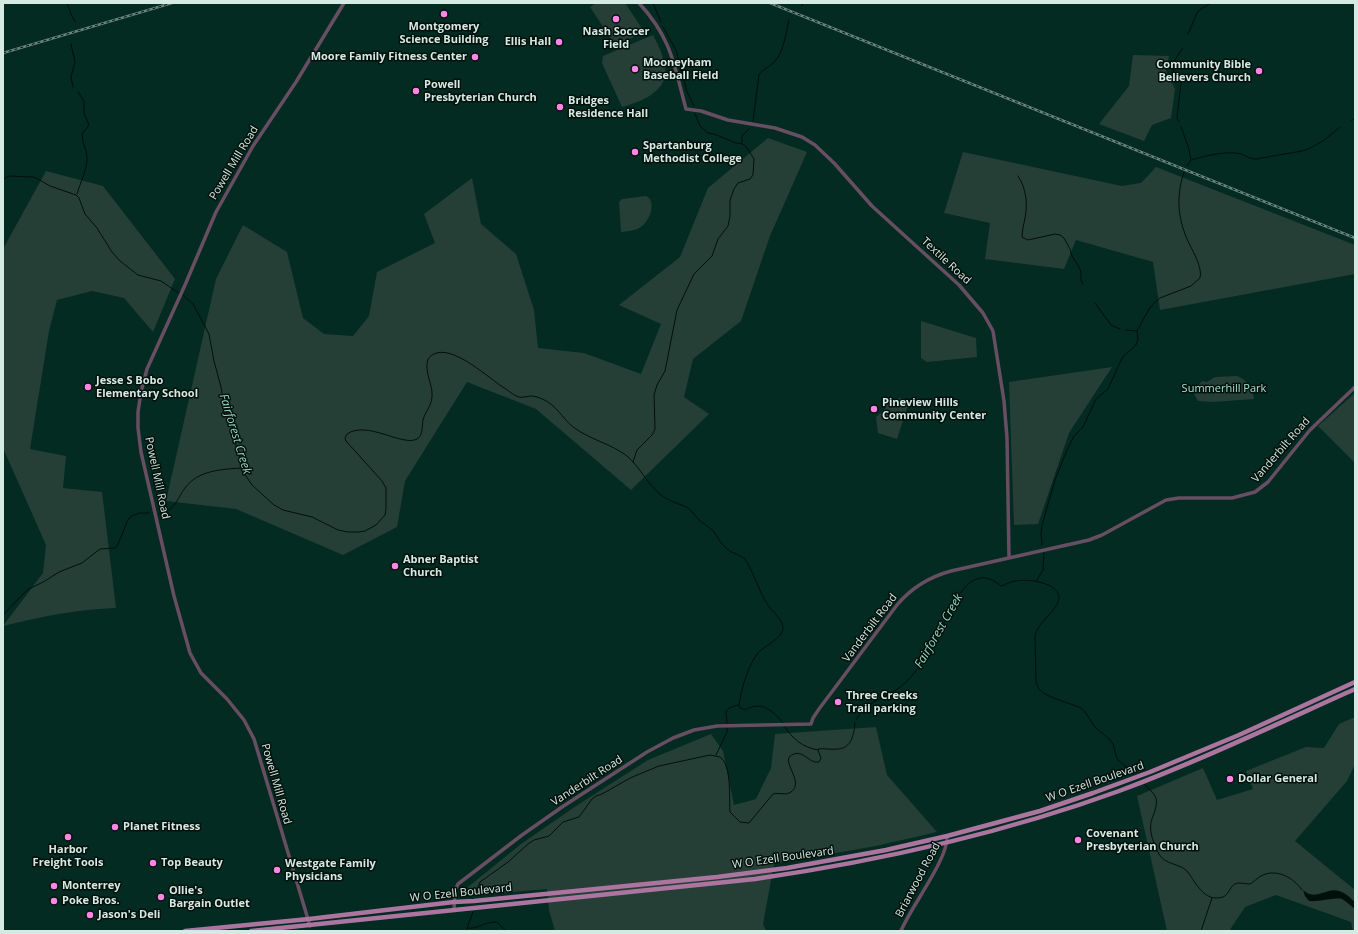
<!DOCTYPE html>
<html>
<head>
<meta charset="utf-8">
<style>
  body { margin:0 }
  #map { position:relative; width:1358px; height:934px; overflow:hidden; background:#032b21; font-family:"Open Sans",sans-serif }
  canvas { display:block }
  .frame { position:absolute; inset:0; border:4px solid #d5eae2; pointer-events:none }
</style>
</head>
<body>
<div id="map">
<canvas width="1358" height="934"></canvas>
<div class="frame"></div>
</div>
<script>
const ctx = document.querySelector('canvas').getContext('2d');
ctx.lineJoin = 'round';
function fill(path, color) { ctx.fillStyle = color; ctx.fill(path, 'evenodd'); }
function strokePath(path, color, width, dash) { ctx.strokeStyle = color; ctx.lineWidth = width; ctx.lineCap = dash ? 'butt' : 'round'; ctx.setLineDash(dash || []); ctx.stroke(path); }
function label(font, color, halo, rows, align = 'center') {
  ctx.font = font + ' "Open Sans",sans-serif'; ctx.lineWidth = 3; ctx.setLineDash([]); ctx.textBaseline = 'middle'; ctx.strokeStyle = halo; ctx.fillStyle = color; for (const [text, x, y, turn = 0] of rows) {
    ctx.save(); ctx.translate(x, y); ctx.rotate((+turn || 0) * Math.PI / 180); ctx.textAlign = isNaN(turn) ? turn : align; if (halo) ctx.strokeText(text, 0, 0); ctx.fillText(text, 0, 0); ctx.restore();
  }
}
fill(new Path2D(`
  M596 3H625L643 30 617 48 590 7Z
  M653 35C656 41 660 48 662 55 675 87 648 100 622 107L602 63 603 56Z
  M1133 55 1169 56 1166 71 1175 89 1171 118 1152 125 1144 141 1099 124 1129 86Z
  M768 138 807 152 770 236 741 321 693 359 684 397 709 414 631 490 536 409 467 382 405 481 397 527 343 555 236 509 166 501 216 279 243 225 287 252 303 318 324 334 353 336 369 316 377 272 435 243 424 214 472 178 481 224 516 254 534 310 538 348 584 353 641 374 661 324 619 305 680 257 708 188Z
  M963 152 1122 186 1141 183 1156 167 1355 245V274L1160 310 1153 262 1076 240 1064 269 985 259 990 223 944 213Z
  M46 171 103 186 175 279 153 332 124 298 92 291 57 300 49 331 30 449 66 456 63 488 102 492 116 608C78 609 40 617 3 626L43 573 46 545 3 448V249Z
  M646 196C657 201 650 220 642 226 636 231 629 231 621 232L619 202 622 199Z
  M921 321 976 338 977 357 927 362 921 358Z
  M1112 367 1069 433 1038 524 1014 525 1009 382Z
  M1237 376C1249 381 1252 388 1254 399L1213 402 1198 401 1193 392 1202 381 1207 382 1215 377Z
  M1355 393V463L1318 426Z
  M900 398 908 400 909 402 897 439 878 433 876 417 886 408 885 403Z
  M1355 717V764L1347 781 1295 841 1355 890V931H1353L1351 922 1276 895 1245 907 1229 931H1167L1137 796 1203 768 1217 800 1253 789 1246 771 1306 747 1324 748 1339 724Z
  M876 727 887 775 937 832 876 846 774 864 763 924 766 931H555L549 910 547 889 468 896V887L521 844 576 806 648 760 711 734 723 751 734 805 756 799 771 768 775 734Z`), '#253f37');
fill(new Path2D(`
  M1303 890C1316 902 1326 887 1339 891 1346 893 1350 898 1355 902V909C1351 906 1346 901 1342 899 1336 897 1319 902 1309 901L1305 896Z`), '#00100a');
strokePath(new Path2D(`
  M67 3 71 14 75 22
  M653 3 661 22
  M802 6 803 3
  M663 27 676 50 687 92 694 106
  M1188 34 1198 11 1211 3
  M71 44 75 62 71 77 73 87
  M753 121 759 75C763 68 771 67 776 60 784 50 786 33 789 20
  M1351 121 1355 118
  M1179 122 1177 118 1181 83C1180 77 1176 76 1174 72 1170 64 1179 54 1183 48
  M1181 127 1188 146 1191 160 1187 166
  M742 143V136L750 128
  M1191 160C1205 156 1221 152 1235 153 1243 153 1248 159 1256 159L1302 151 1308 149 1323 141 1340 127
  M1018 176C1026 188 1028 203 1025 218 1024 224 1022 230 1022 237L1028 240 1055 234 1060 235 1064 238 1070 249 1072 256 1079 267 1081 272V280L1083 284
  M3 179 9 176 33 177 38 179 50 186 76 195 79 198 85 214 97 228 112 252 120 261 138 275 161 281 180 294
  M77 194C80 183 88 168 87 156 86 149 82 142 82 134L89 125 84 113V101L78 92
  M183 295 193 304 209 334 214 361 221 387 225 410 232 426 237 450 246 476 252 485 274 505 283 510 312 517 338 530 348 532H358L365 531 376 525 385 515 386 509V488L382 481 346 441 345 438 347 434C367 420 403 447 417 439 423 436 422 426 423 420 426 409 433 406 432 392 431 381 421 362 432 355 452 342 490 380 506 389 510 392 515 396 519 397 523 398 527 396 531 396 536 396 543 399 548 402 559 409 565 422 576 429 592 440 611 444 627 456 640 467 647 484 661 495 665 498 671 501 676 503 680 505 684 505 688 508 692 511 696 517 700 521 705 525 710 527 714 532 718 537 720 543 725 547 730 553 739 554 745 559 755 575 759 593 770 608 775 614 783 620 783 628 783 638 764 646 758 653 748 665 741 690 739 705
  M1095 303 1111 325 1120 329
  M1126 330 1137 331
  M633 462 637 450 652 435 655 429 654 395 657 385 665 371 677 310 694 274 712 256 718 239 728 226 730 216V200L734 189 738 183 750 179 753 175 754 159 747 148 743 144 736 143 714 134 708 133 700 126 695 114
  M159 514C176 510 176 500 185 488 198 470 223 469 243 468
  M1042 545 1041 533 1042 525 1055 480 1067 450 1074 436 1083 427 1096 399 1108 389 1122 358 1136 345 1138 339 1137 331 1149 309 1154 303 1160 298 1191 286 1200 278C1203 265 1189 246 1185 234 1177 213 1177 193 1184 172
  M1037 580 1043 570 1044 553
  M3 615 24 593 29 589 45 581 59 572 82 563 100 549 115 548 118 544 127 522 131 516 140 513H149
  M739 705 740 708C746 711 747 708 752 707 765 703 776 714 783 723
  M856 720C865 700 892 697 906 682 912 676 918 669 921 662 923 658 923 651 926 648 931 642 936 638 940 631 952 609 969 558 1001 586 1006 585 1010 581 1016 581 1029 578 1070 584 1056 606 1049 617 1038 623 1035 636L1036 681C1037 684 1037 687 1040 690 1048 698 1070 703 1081 708L1085 712 1095 727 1109 739 1113 744 1117 759 1134 774
  M727 723 726 712 729 708 738 705
  M784 726C793 739 802 747 818 750V749C825 748 831 750 838 749 852 748 854 734 855 723
  M716 755 727 732V728
  M1144 784C1148 788 1154 793 1156 798 1158 806 1153 815 1151 822 1149 832 1154 845 1159 854 1165 865 1179 863 1187 871 1195 881 1202 899 1218 898 1231 898 1228 884 1238 883 1242 883 1247 884 1250 884 1254 882 1257 878 1261 876 1276 868 1293 877 1302 890
  M476 892 480 882 508 862 528 844 534 840 549 836 563 822 579 817 592 799 596 796 602 794 630 778 659 766 710 755 720 757C732 765 729 798 730 812L740 822 749 823 773 794C779 792 785 796 791 792 806 781 777 759 794 754 804 750 809 764 819 762L821 758 818 750
  M467 928C477 930 486 921 497 922L506 931
  M466 931 473 912
  M1201 931 1212 898`), '#00100a', 1);
strokePath(new Path2D(`
  M639 3C672 39 674 65 686 109L701 111 728 120 775 128 802 137 815 145 834 163 872 206 959 285 983 313 993 331 1004 401 1007 438 1009 557
  M454 910 455 890 458 884 522 835 562 807 647 752 673 738 694 730 717 726 811 724 813 718 819 709 897 605C912 587 929 577 951 571L1089 540 1102 535 1166 500 1179 498H1232L1255 492 1268 482 1310 430 1355 387
  M310 926 254 739 244 720 227 699 201 673 190 653 174 596 141 452 138 428V412L141 392 147 369 185 285 216 212 253 146 296 82 344 3
  M901 931C910 908 949 858 947 836`), '#684e62', 3.5);
strokePath(new Path2D(`
  M185 931 309 919 454 902 474 901 717 877 787 868 886 850 947 836 1040 811 1093 793 1150 772 1239 735 1355 682
  M251 931 755 879C879 861 1001 834 1119 791 1199 761 1277 724 1355 689`), '#ac75a0', 4.5);
const rail = new Path2D(`
  M770 3 1355 238
  M3 53 172 3`);
strokePath(rail, '#66857c', 2.5);
strokePath(rail, '#03100c', 1, [3]);
for (const [x, y, r, color] of [
  [444,14,4,"#fb86e5"],
  [616,19,4,"#fb86e5"],
  [559,42,4,"#fb86e5"],
  [475,57,4,"#fb86e5"],
  [635,69,4,"#fb86e5"],
  [1259,71,4,"#fb86e5"],
  [416,91,4,"#fb86e5"],
  [560,107,4,"#fb86e5"],
  [635,152,4,"#fb86e5"],
  [88,387,4,"#fb86e5"],
  [874,409,4,"#fb86e5"],
  [395,566,4,"#fb86e5"],
  [838,702,4,"#fb86e5"],
  [1230,779,4,"#fb86e5"],
  [115,827,4,"#fb86e5"],
  [68,837,4,"#fb86e5"],
  [1078,840,4,"#fb86e5"],
  [153,863,4,"#fb86e5"],
  [277,870,4,"#fb86e5"],
  [54,886,4,"#fb86e5"],
  [161,897,4,"#fb86e5"],
  [54,901,4,"#fb86e5"],
  [90,915,4,"#fb86e5"]
]) { const dot = new Path2D(); dot.arc(x, y, r, 0, 2 * Math.PI); ctx.fillStyle = color; ctx.fill(dot); strokePath(dot, '#03100c', 1.5); }
label('bold 11px', '#d5eae2', '#03100c', [
  ["Montgomery",444,27,"center"],
  ["Science Building",444,40,"center"],
  ["Nash Soccer",616,32,"center"],
  ["Field",616,45,"center"],
  ["Ellis Hall",551,42,"right"],
  ["Moore Family Fitness Center",467,57,"right"],
  ["Mooneyham",643,63],
  ["Baseball Field",643,76],
  ["Community Bible",1251,65,"right"],
  ["Believers Church",1251,78,"right"],
  ["Powell",424,85],
  ["Presbyterian Church",424,98],
  ["Bridges",568,101],
  ["Residence Hall",568,114],
  ["Spartanburg",643,146],
  ["Methodist College",643,159],
  ["Jesse S Bobo",96,381],
  ["Elementary School",96,394],
  ["Pineview Hills",882,403],
  ["Community Center",882,416],
  ["Abner Baptist",403,560],
  ["Church",403,573],
  ["Three Creeks",846,696],
  ["Trail parking",846,709],
  ["Dollar General",1238,779],
  ["Planet Fitness",123,827],
  ["Covenant",1086,834],
  ["Presbyterian Church",1086,847],
  ["Harbor",68,850,"center"],
  ["Freight Tools",68,863,"center"],
  ["Top Beauty",161,863],
  ["Westgate Family",285,864],
  ["Physicians",285,877],
  ["Monterrey",62,886],
  ["Ollie's",169,891],
  ["Bargain Outlet",169,904],
  ["Poke Bros.",62,901],
  ["Jason's Deli",98,915]
], 'left');
label('11px', '#d5eae2', '#03100c', [
  ["Powell Mill Road",234,163,-59],
  ["Textile Road",946,261,43],
  ["Vanderbilt Road",1281,450,-49],
  ["Powell Mill Road",157,478,78],
  ["Vanderbilt Road",870,628,-53],
  ["Vanderbilt Road",587,781,-33],
  ["W O Ezell Boulevard",1095,782,-19],
  ["Powell Mill Road",276,784,74],
  ["W O Ezell Boulevard",783,858,-8],
  ["Briarwood Road",918,880,-62],
  ["W O Ezell Boulevard",461,893,-6]
]);
label('11px', '#9fe2cb', '#03100c', [
  ["Summerhill Park",1224,389]
]);
label('italic 12px', '#94d6c0', '#03100c', [
  ["Fairforest Creek",235,434,73],
  ["Fairforest Creek",939,631,-60]
]);
</script>
</body>
</html>
